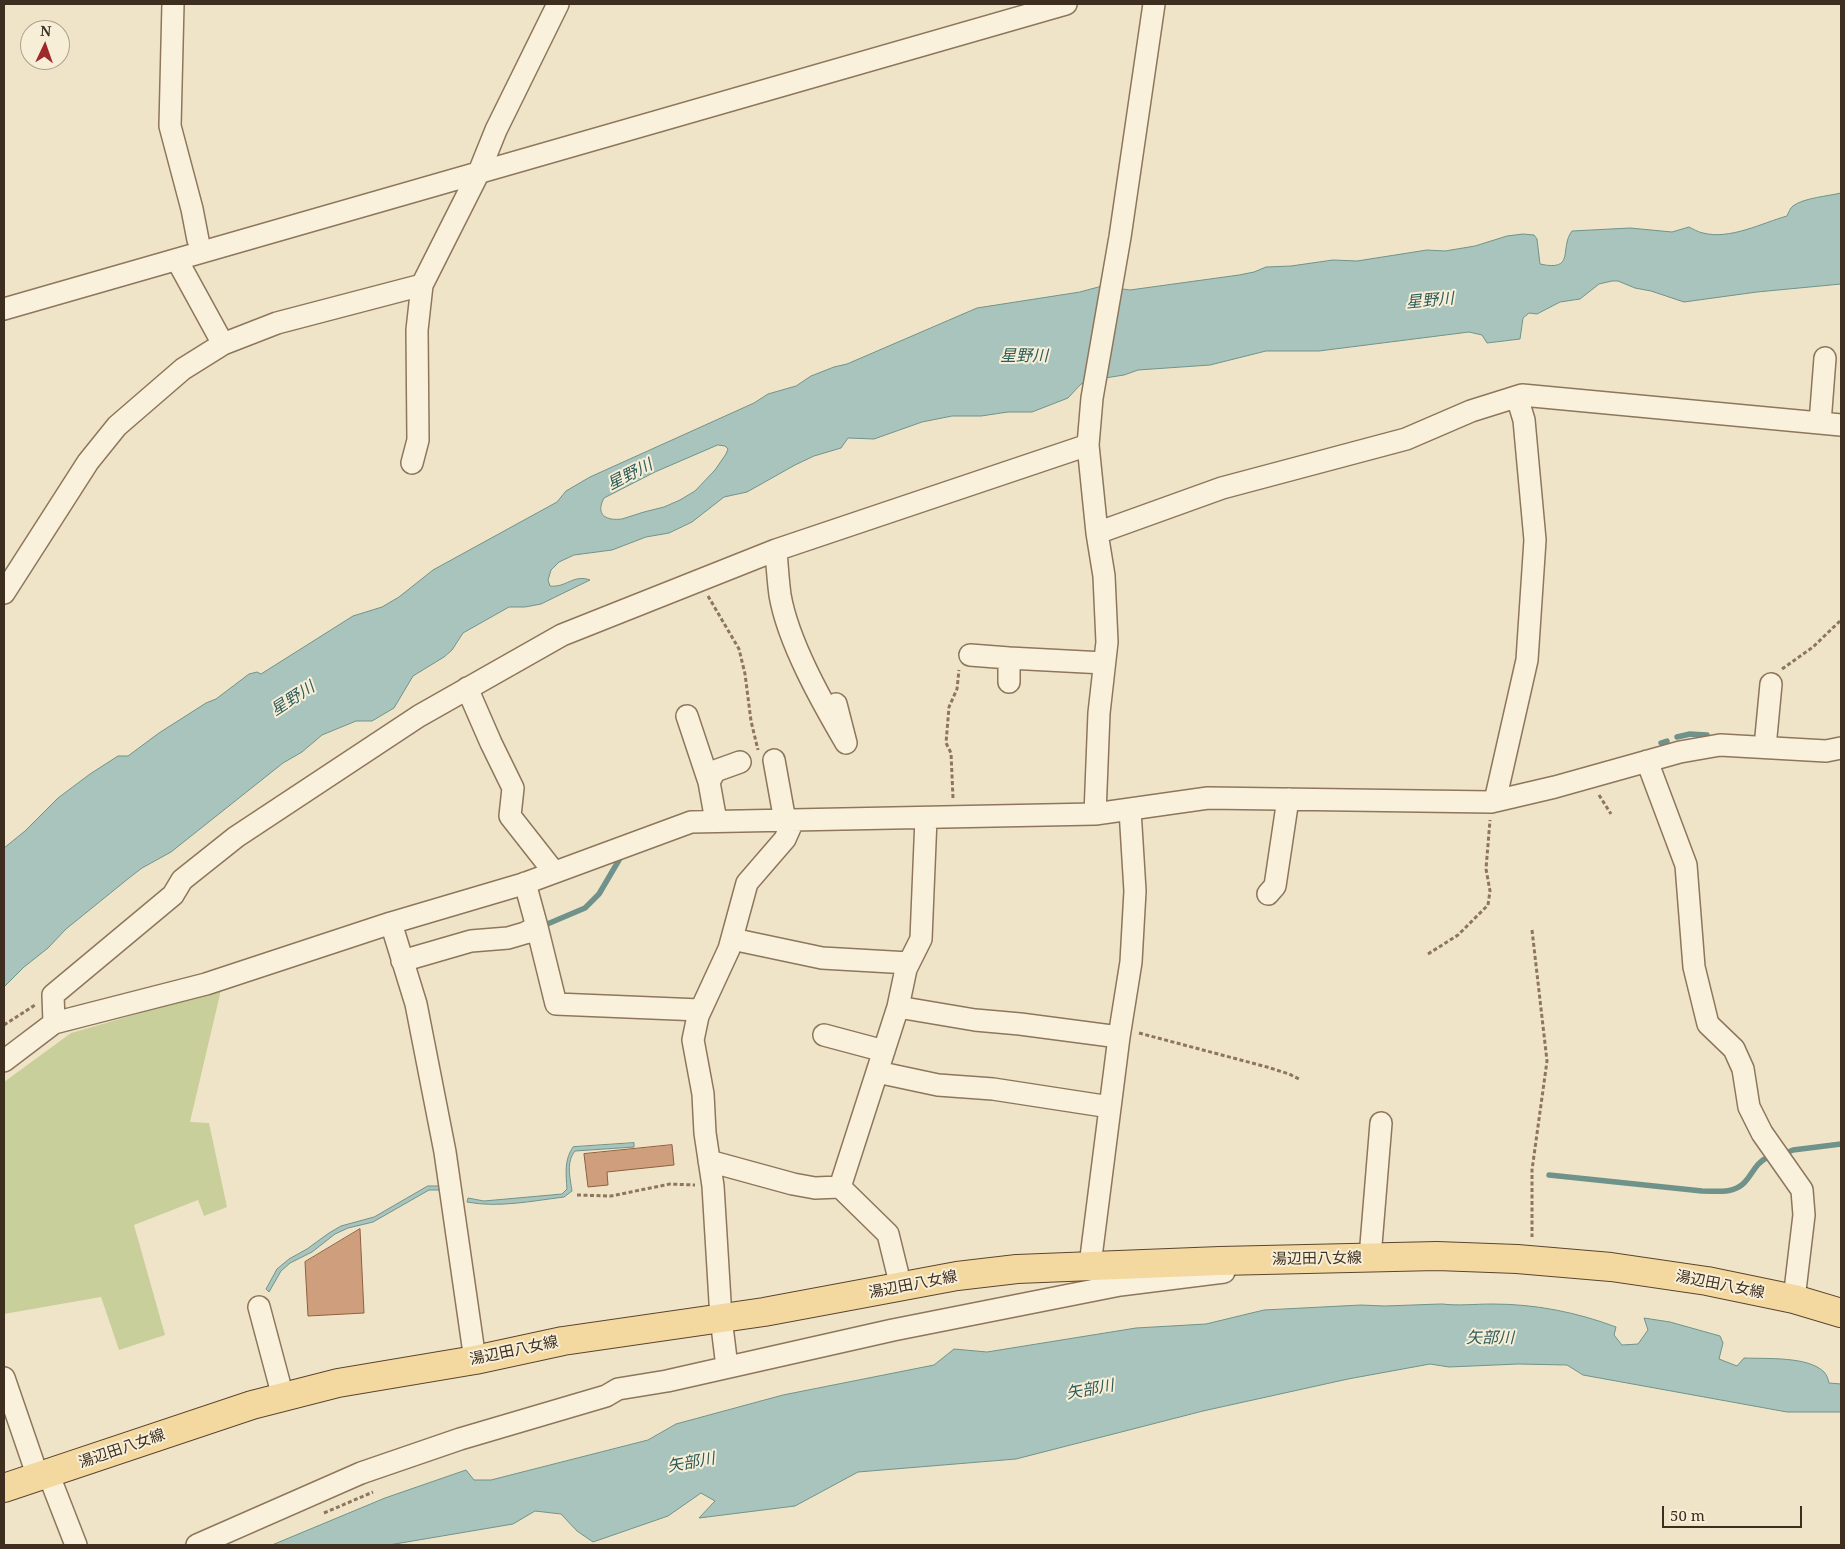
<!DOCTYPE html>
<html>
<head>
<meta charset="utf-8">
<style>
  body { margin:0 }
  #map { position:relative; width:1845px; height:1549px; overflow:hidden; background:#f0e4c8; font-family:"Noto Serif",serif }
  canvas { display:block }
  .frame { position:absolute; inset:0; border:5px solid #3d2e20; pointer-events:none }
  .north { position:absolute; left:20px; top:20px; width:50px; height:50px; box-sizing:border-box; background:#f7eed8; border:1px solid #ada18e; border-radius:50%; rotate:3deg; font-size:14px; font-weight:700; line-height:20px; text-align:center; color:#3d2e20 }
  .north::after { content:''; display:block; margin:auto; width:18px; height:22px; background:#9e2a2b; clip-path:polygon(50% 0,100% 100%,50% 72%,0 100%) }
  .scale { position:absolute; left:1662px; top:1506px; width:140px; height:22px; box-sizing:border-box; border:2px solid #3d2e20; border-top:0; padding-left:6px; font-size:15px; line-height:18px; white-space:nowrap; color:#3d2e20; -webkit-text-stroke:4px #f7eed8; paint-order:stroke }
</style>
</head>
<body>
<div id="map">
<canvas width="1845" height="1549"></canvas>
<div class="frame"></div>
<div class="north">N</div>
<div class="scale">50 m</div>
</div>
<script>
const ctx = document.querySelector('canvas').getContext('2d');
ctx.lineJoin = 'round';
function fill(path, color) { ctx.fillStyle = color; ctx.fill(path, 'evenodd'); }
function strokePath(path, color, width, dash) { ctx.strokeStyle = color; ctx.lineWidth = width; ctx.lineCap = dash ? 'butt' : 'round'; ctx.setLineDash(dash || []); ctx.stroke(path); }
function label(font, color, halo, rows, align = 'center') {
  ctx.font = font + ' "Noto Serif","Noto Sans JP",serif'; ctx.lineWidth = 4; ctx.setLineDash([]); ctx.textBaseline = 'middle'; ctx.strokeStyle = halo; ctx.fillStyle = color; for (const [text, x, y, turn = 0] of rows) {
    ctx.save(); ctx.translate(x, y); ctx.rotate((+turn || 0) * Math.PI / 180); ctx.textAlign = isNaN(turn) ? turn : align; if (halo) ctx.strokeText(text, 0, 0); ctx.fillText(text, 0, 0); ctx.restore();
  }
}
fill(new Path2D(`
  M221 990 190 1122 209 1123 227 1207 204 1216 198 1200 134 1225 165 1335 119 1350 101 1297 4 1314V1082L71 1033Z`), '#c9cf9b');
const water = new Path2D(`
  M1841 193V284L1757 292 1684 302 1651 291 1635 288 1618 281H1612L1599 284 1580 299 1560 302 1537 314 1529 313 1523 318 1520 339 1487 343 1482 335 1469 332 1319 351H1266L1210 365 1138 370 1124 375 1092 380 1081 384 1068 398 1032 412H1008L981 416H952L922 422 874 439 848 438 841 448 814 456 795 465 747 492 724 497 692 522 669 533 646 537 612 550 574 555 559 562 551 570 548 580 550 586C566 588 573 574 590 580L541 604 525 607H509L463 633 452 650 444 657 413 676 394 708 372 721H356L322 735 302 752 283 763 171 852 142 868 129 878 66 929 48 948 24 967 4 987V848L25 831 58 798 90 774 118 756H128L159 733 206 703 216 699 249 674 257 672 261 674 353 616 382 607 399 597 433 570 557 502 566 491 590 477 754 403 768 394 796 386 811 376 834 367 847 364 977 308 1080 292 1102 286 1130 290 1239 275 1254 272 1266 267 1291 266 1333 260 1357 261 1427 250 1445 251 1475 246 1507 236 1523 234 1534 235 1537 239 1540 264C1576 272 1559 248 1572 231L1630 228 1672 232 1689 227C1693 229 1698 232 1703 233 1730 240 1762 223 1787 216 1789 212 1790 208 1793 206 1803 198 1829 196 1841 193ZM718 445 725 446 728 449 726 454 715 470 695 491 680 500 664 507 644 512 622 519C606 521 595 515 604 498L655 472Z
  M634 1143V1147L575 1151C566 1162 570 1177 572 1191L564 1197C532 1201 498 1208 467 1202L468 1198 484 1201 562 1194 567 1189C566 1174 564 1160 573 1147Z
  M428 1186H441V1190H429L373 1222 348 1228 335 1234 312 1252 290 1263 281 1271 269 1292 266 1289 277 1269 289 1259 307 1249 329 1233 341 1226 374 1217Z
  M1442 1304C1459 1306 1475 1304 1492 1304 1535 1304 1576 1312 1616 1327L1614 1335 1622 1345 1638 1344 1648 1330 1644 1318 1670 1322 1720 1336 1723 1343 1719 1359 1737 1366 1744 1358C1766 1359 1808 1356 1824 1372 1827 1375 1828 1379 1829 1383L1841 1384V1412H1787L1583 1375 1567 1365 1518 1364 1449 1367 1430 1364 1348 1379 1203 1411 1016 1459 858 1472 795 1506 699 1518 715 1501 701 1493 668 1516 593 1542 577 1531 561 1514 535 1511 513 1524 389 1545H272L385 1498 466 1470 474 1480H491L648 1440 676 1424 783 1395 934 1365 954 1349 987 1352 1136 1328 1206 1324 1264 1310 1361 1305 1384 1306Z`);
fill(water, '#a9c4bc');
strokePath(water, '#6f938a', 1);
strokePath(new Path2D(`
  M1677 737 1690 734 1707 735
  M1661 743 1667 741
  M545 925 585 908 599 894 619 860
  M1783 1154 1793 1150 1841 1144
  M1549 1175 1702 1191C1716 1191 1733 1194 1744 1183 1754 1173 1754 1164 1768 1157`), '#6f938a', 5.5);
const building = new Path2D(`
  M672 1145 674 1165 607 1172 608 1185 588 1187 584 1154Z
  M360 1229 364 1313 308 1316 305 1262Z`);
fill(building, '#cf9f7d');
strokePath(building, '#8d5f41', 1);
const minor = new Path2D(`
  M173 4 170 126 192 209 198 240
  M177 260 223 344
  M4 309 1066 4
  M1820 423 1825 358
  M412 463 418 440 417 330 422 285
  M1097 533 1222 488 1406 439 1471 411 1522 395 1841 425
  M776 550C777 565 778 580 780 595 788 642 822 702 846 743L836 704
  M4 593 88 462 117 426 183 369 223 344 277 323 422 285 479 172 496 130 558 4
  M970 655 1009 658
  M1009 682V658L1104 663
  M467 688 491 743 513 788 510 816 554 872
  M687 716 709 782
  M1765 747 1771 684
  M774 760 785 821
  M1647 761 1686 865 1694 967 1708 1024 1734 1049 1743 1069 1749 1107 1762 1133 1802 1190 1804 1215 1794 1299
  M1495 801 1527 660 1535 540 1524 420 1517 397
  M1095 814 1099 713 1107 642 1104 576 1097 533 1088 445 1092 398 1120 237 1154 4
  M716 821 709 782 715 771 740 762
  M1268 894 1275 886 1288 799
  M391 923 416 1004 445 1152 475 1360
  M537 927 556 1004 700 1010
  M732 939 822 958 909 963
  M402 961 471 941 508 938 525 933 537 927 525 883
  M898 1007 975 1020 1020 1024 1119 1037
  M54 1023 53 995 173 895 182 880 236 837 419 716 562 635 776 550 1088 445
  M824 1035 884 1051
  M4 1061 54 1023 206 984 391 923 523 884 691 822 1095 814 1208 798 1491 802 1555 787 1680 752 1720 745 1826 751 1841 748
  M877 1072 938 1085 993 1089 1110 1107
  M709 1161 793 1184 815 1188 840 1187
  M1370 1257 1381 1123
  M1090 1265 1119 1037 1131 962 1135 891 1130 810
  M901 1287 888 1234 840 1187 898 1007 906 969 921 939 926 818
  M259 1307 283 1397
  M727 1367 721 1318 713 1186 705 1133 703 1094 693 1040 698 1016 729 949 747 883 785 839 793 821
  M4 1378 38 1477
  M48 1473 76 1545
  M197 1545 361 1473 460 1439 606 1396 618 1389 667 1381 893 1330 1120 1285 1224 1272`);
const major = new Path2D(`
  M4 1488 252 1405 338 1383 475 1360 563 1341 764 1312 957 1276 1017 1269 1220 1261 1437 1256 1517 1259 1611 1267 1707 1281 1794 1299 1841 1313`);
strokePath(minor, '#8d765c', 24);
strokePath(major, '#5b4430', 30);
strokePath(new Path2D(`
  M708 596 739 649 745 674 751 721 758 750
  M1782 669 1813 647 1841 620
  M1599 795 1611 814
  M953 798 951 753 946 743 949 707 957 689 959 670
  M1532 930 1547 1061 1532 1170V1237
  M1428 954 1458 935 1488 905 1490 891 1486 869 1490 820
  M4 1025 35 1005
  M1139 1033 1267 1067 1289 1074 1301 1080
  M577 1195 611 1196 670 1184 695 1185
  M324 1513 373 1492`), '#8d765c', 3, [4, 2.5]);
strokePath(minor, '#faf1dc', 21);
strokePath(major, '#f3d9a0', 28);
label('15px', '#3d2e20', '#f7eed8', [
  ["湯辺田八女線",1317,1259,-1],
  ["湯辺田八女線",913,1285,-11],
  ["湯辺田八女線",1720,1285,11],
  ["湯辺田八女線",514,1351,-12],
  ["湯辺田八女線",122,1449,-19]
]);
label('italic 16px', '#2f5d5a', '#f7eed8', [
  ["星野川",1430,301,-5],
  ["星野川",1024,356],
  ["星野川",630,475,-27],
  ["星野川",293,699,-33],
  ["矢部川",1490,1338],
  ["矢部川",1090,1390,-10],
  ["矢部川",691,1463,-10]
]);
</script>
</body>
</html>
